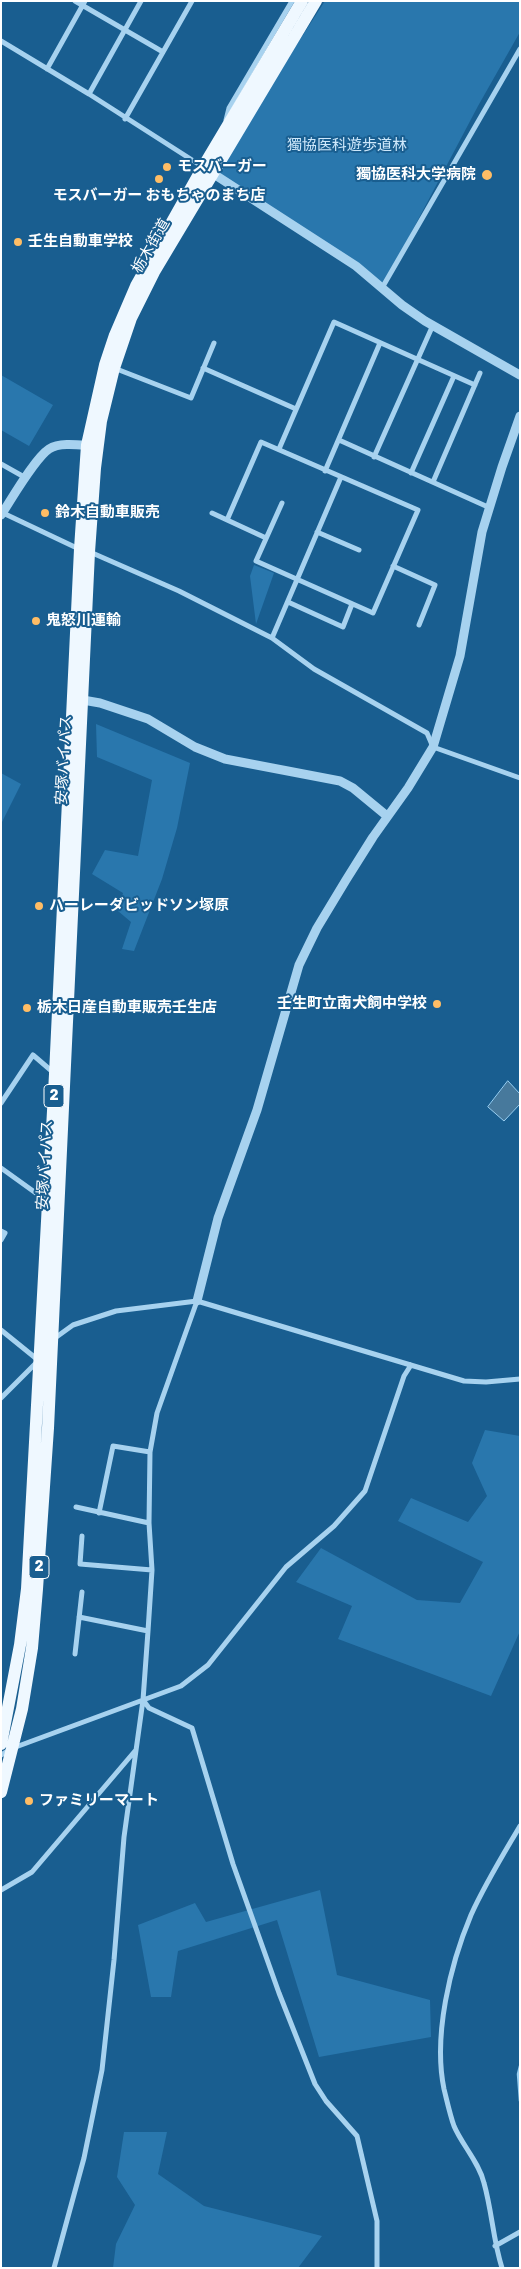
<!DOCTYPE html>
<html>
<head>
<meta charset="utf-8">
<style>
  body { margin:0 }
  #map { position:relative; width:521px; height:2269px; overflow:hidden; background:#195e90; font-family:Rubik,sans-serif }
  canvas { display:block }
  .frame { position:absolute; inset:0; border:2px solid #fff; pointer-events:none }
</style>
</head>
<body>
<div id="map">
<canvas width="521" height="2269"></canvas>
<div class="frame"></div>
</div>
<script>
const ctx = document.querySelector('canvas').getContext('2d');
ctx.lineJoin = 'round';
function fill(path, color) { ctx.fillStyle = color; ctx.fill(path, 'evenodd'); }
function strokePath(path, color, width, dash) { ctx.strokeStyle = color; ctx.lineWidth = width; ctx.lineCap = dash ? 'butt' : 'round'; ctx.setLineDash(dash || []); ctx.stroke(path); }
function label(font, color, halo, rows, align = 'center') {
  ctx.font = font + ' Rubik,"Noto Sans JP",sans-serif'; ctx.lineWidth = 4; ctx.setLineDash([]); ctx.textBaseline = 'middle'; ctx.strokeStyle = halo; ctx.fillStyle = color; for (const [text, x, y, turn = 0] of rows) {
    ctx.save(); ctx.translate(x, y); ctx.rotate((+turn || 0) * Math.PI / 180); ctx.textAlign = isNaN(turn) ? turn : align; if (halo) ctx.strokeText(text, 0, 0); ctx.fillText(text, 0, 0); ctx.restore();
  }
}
fill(new Path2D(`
  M325 1H520V32L478 106 382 288 213 173Z
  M1 375 53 405 29 446 1 430Z
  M254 565 274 573 256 624 250 576Z
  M96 724 190 763 177 828 162 879 134 951 122 949 131 922 118 911 123 893 92 874 105 850 138 856 152 780 97 757Z
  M1 773 21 784 1 824Z
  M485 1430 520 1436V1631L491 1696 338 1639 352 1606 296 1582 321 1548 417 1600 460 1603 483 1562 398 1521 411 1498 468 1522 487 1496 472 1463Z
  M320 1890 337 1975 430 2000 431 2037 319 2057 277 1920 178 1951 171 1997H151L138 1925 195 1903 206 1922Z
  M124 2132H167L158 2174 204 2206 322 2236 298 2268H113L116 2244 135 2205 117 2177Z`), '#2977ad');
const water = new Path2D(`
  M508 1081 520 1094V1104L504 1121 488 1107Z`);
fill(water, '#47799c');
strokePath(water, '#9acff1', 1);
strokePath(new Path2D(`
  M520 2066 518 2074 520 2101`), '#9acff1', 2.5);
strokePath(new Path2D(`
  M75 1 163 52
  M1 41 89 94 203 167
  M47 69 85 1
  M89 94 141 1
  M125 119 192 1
  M226 120 229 108 292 1
  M382 288 520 49
  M114 368 191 398 214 343
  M203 368 296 409
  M339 440 488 507
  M279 449 334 322 475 385
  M374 457 433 325
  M1 464 26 478
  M325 471 380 343
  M411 473 454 376
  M433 482 480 373
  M3 513 79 549
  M212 513 266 538
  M227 520 261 442 418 510 373 613 256 561 282 503
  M317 532 359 550
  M90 552 179 591 272 638 314 669 427 733 433 747 520 778
  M393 566 435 585 419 625
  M288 602 343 627 352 604
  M272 638 341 477
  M1 1103 33 1055 54 1073
  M1 1168 40 1196
  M1 1231 5 1233 1 1240
  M1 1330 38 1360
  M55 1338 73 1325 116 1311 197 1301 464 1381 486 1382 520 1379
  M1 1398 36 1363
  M76 1507 149 1523
  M99 1513 113 1446 150 1452
  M82 1536 80 1564 152 1570
  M79 1617 148 1631
  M75 1654 82 1592
  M143 1700 149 1708 192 1728 233 1864 279 1993 315 2084 326 2101 357 2136 377 2221V2268
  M1 1755 13 1748 181 1686 208 1665 286 1567 334 1526 365 1491 404 1376 411 1365
  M1 1890 32 1872 135 1751
  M495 2246 520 2232
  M54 2268 84 2158 102 2070 114 1960 124 1837 143 1700 148 1631 152 1570 149 1523 150 1452 157 1413 197 1301
  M502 2268C493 2240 492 2211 484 2183 479 2162 462 2145 454 2126 450 2115 447 2101 444 2089 433 2036 450 1965 471 1915 485 1884 503 1855 520 1826`), '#a7d2ef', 5);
strokePath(new Path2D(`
  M209 171 356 266 402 305 425 321 520 375
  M1 515C11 500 35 458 49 449 60 442 79 445 91 446
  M77 699 100 703 148 719 195 747 225 759 340 781 353 788 387 816
  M197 1301 218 1218 257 1110 299 965 317 928 346 880 373 837 408 788 433 747 460 656 482 532 502 467 520 416`), '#a7d2ef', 9);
strokePath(new Path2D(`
  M1 1744 20 1645 27 1589 55 1074 80 549 87 445 105 365 115 335 136 286 203 167 302 1
  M1 1792 22 1709 32 1648 37 1589 48 1428 89 552 95 468 101 421 114 368 131 318 154 272 316 1`), '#eff8ff', 12);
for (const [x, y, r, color] of [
  [167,167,5,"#ffbd65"],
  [487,175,6,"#ffbd65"],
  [159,179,5,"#ffbd65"],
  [18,242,5,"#ffbd65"],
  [45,513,5,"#ffbd65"],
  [36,621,5,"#ffbd65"],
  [39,906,5,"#ffbd65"],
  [437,1004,5,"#ffbd65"],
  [27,1008,5,"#ffbd65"],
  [29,1801,5,"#ffbd65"]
]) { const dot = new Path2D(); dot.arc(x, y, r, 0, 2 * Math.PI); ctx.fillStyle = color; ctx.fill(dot); strokePath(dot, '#195e90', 2); }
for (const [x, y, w] of [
  [54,1096,20],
  [39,1567,20]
]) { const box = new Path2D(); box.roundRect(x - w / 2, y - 11.5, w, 23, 4); ctx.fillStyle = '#195e90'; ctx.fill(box); strokePath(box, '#fff', 1); }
label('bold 14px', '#fff', null, [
  ["2",54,1096],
  ["2",39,1567]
]);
label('15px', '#cee8fb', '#195e90', [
  ["獨協医科遊歩道林",347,146]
]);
label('bold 15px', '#fff', '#195e90', [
  ["モスバーガー",177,167],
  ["獨協医科大学病院",476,175,"right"],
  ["モスバーガー おもちゃのまち店",159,196,"center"],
  ["壬生自動車学校",28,242],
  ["鈴木自動車販売",55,513],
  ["鬼怒川運輸",46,621],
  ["ハーレーダビッドソン塚原",49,906],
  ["壬生町立南犬飼中学校",427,1004,"right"],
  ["栃木日産自動車販売壬生店",37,1008],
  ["ファミリーマート",39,1801]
], 'left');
label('15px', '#fff', '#195e90', [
  ["栃木街道",151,246,-60],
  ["安塚バイパス",64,760,-87],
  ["安塚バイパス",45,1165,-87]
]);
</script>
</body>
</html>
